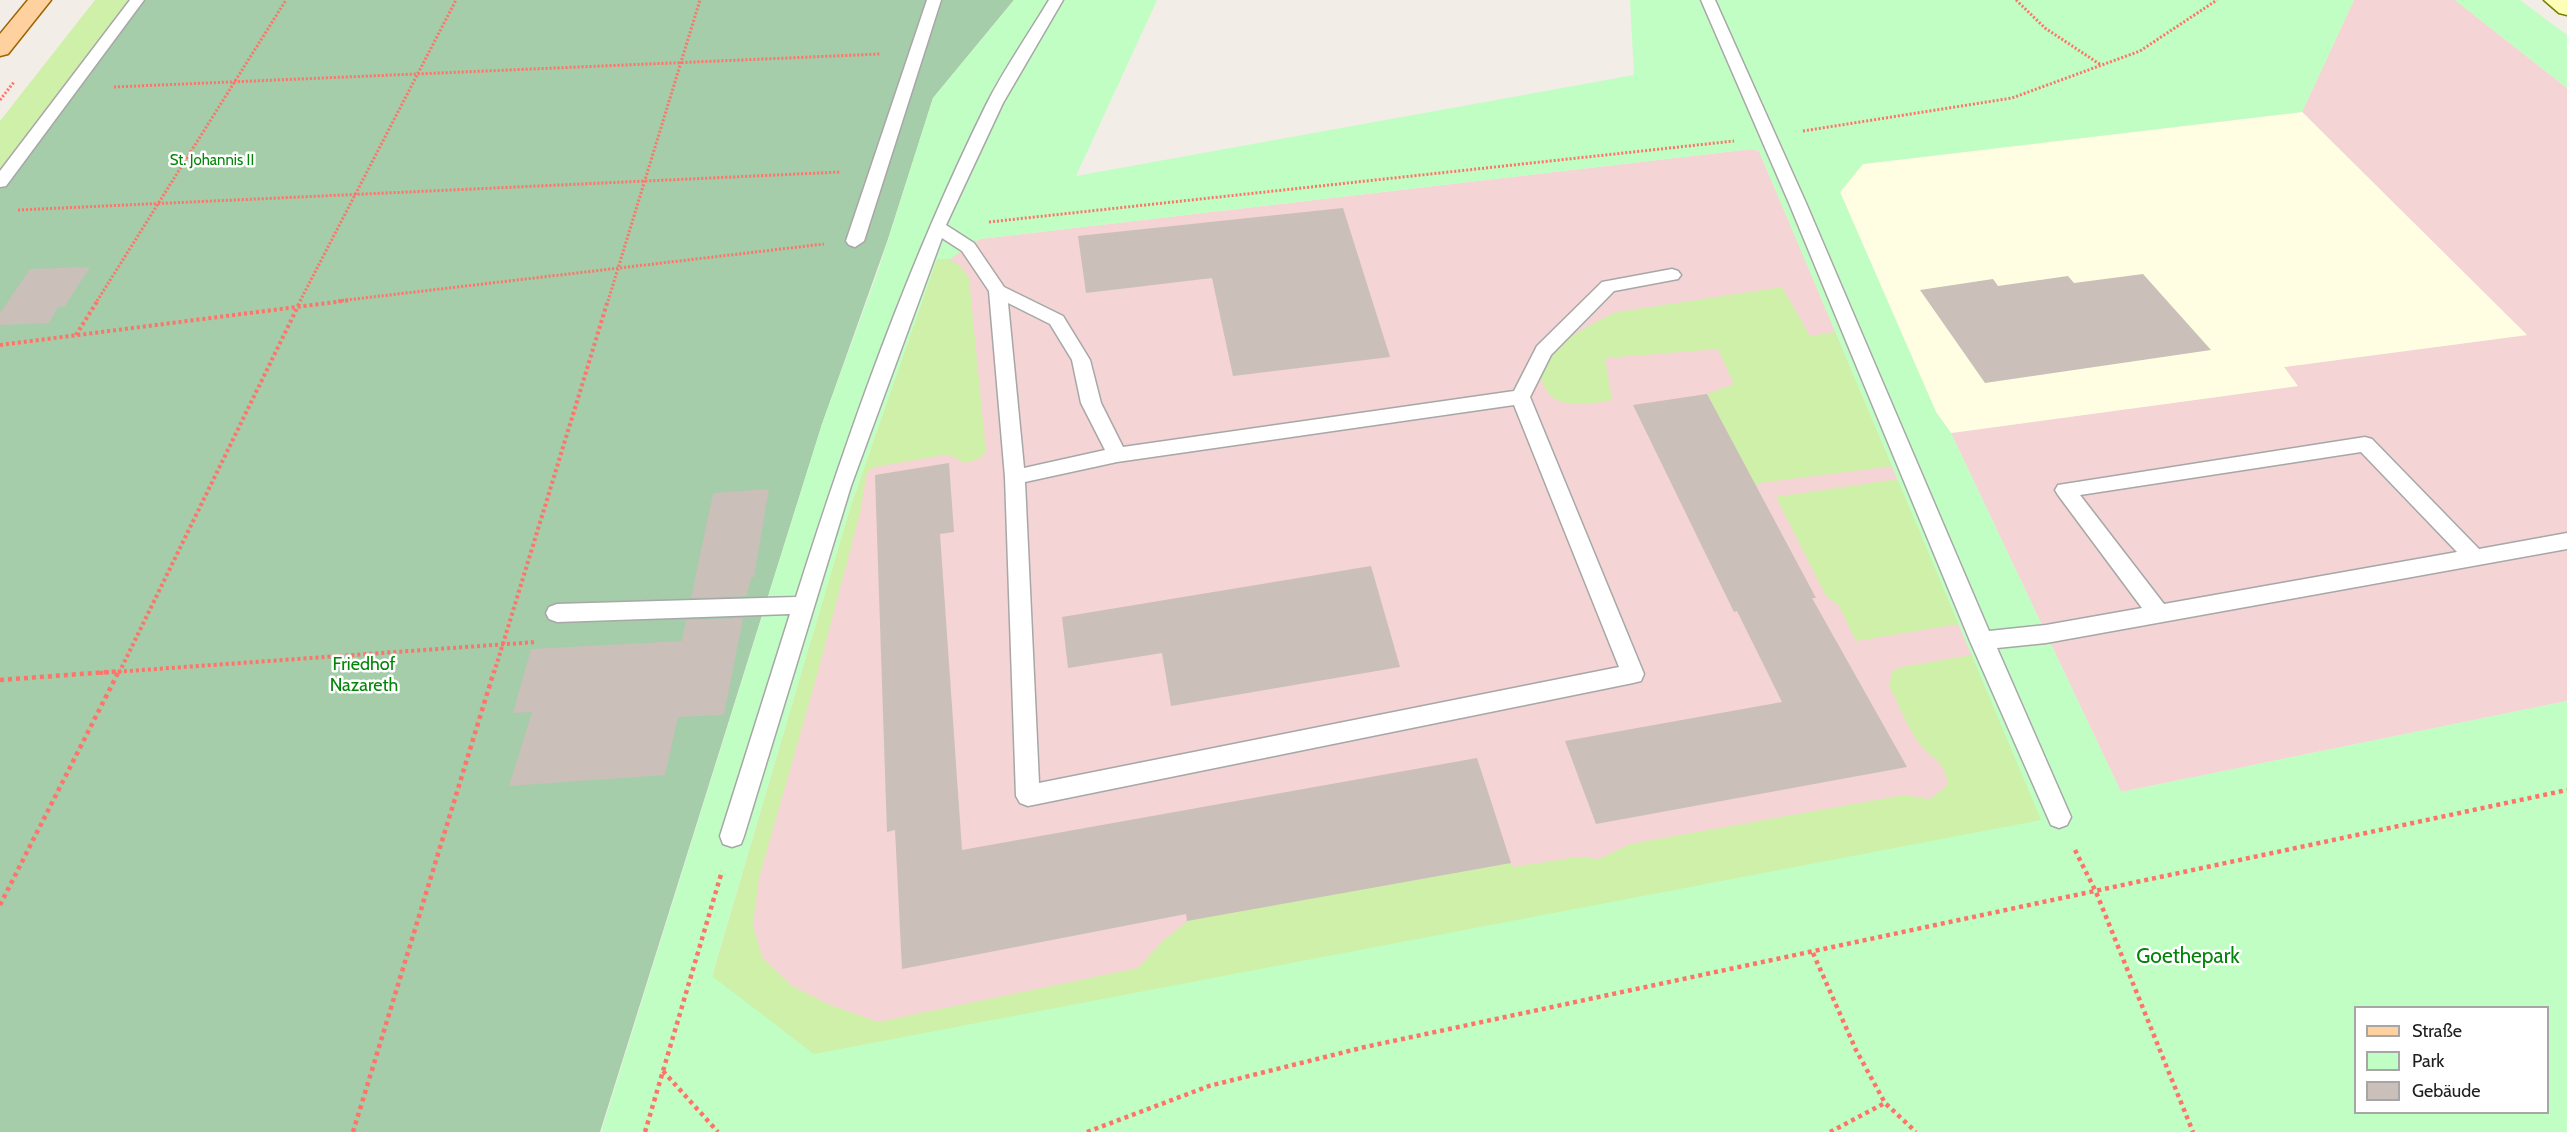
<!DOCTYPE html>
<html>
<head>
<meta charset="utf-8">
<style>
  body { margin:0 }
  #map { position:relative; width:2567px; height:1132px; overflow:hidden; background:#f2ede6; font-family:Cabin,sans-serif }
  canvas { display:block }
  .legend { position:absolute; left:2354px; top:1006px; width:195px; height:108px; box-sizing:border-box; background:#fff; border:2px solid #a6a6a6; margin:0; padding:8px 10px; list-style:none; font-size:18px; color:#202020 }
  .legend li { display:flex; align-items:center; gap:12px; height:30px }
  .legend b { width:30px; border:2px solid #a6a6a6 }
</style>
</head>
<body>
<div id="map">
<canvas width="2567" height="1132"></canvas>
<ul class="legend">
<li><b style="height:8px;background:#ffd19e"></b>Straße</li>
<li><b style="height:16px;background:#c0fec3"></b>Park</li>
<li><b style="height:16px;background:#cabfb9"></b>Gebäude</li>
</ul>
</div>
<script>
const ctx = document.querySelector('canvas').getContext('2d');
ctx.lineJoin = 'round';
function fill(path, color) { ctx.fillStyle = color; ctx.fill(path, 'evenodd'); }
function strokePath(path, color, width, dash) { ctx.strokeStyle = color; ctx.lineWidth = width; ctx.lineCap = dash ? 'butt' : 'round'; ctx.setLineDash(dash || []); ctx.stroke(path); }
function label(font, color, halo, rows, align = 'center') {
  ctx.font = font + ' Cabin,sans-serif'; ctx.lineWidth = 5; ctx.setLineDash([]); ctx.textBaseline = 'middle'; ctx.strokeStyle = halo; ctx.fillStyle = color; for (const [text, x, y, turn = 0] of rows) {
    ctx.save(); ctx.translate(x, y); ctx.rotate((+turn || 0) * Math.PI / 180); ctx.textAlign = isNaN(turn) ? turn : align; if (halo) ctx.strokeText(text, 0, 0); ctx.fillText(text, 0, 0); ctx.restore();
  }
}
fill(new Path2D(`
  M2354 0H2455L2567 88V701L2121 792 1951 433 2297 386 2284 367 2527 335 2302 112Z
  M1752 149 1759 151 2042 820 813 1054 712 977 808 650 937 258 980 239Z`), '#f4d4d4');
fill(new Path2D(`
  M2302 112 2527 335 2284 367 2298 386 1951 433 1936 412 1840 192 1863 164Z`), '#fffee2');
fill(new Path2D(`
  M95 0H129L0 170V121Z
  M937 258C954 259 960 264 969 278L986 453 976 460 964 463 955 457 943 455 874 467 867 472 860 513 819 668 759 878 753 925 762 957 792 986 828 1004 878 1022 1138 968 1163 941 1189 920 1511 863 1513 867 1578 857 1599 859 1630 844 1904 795 1930 799 1948 785C1945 761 1934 761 1920 744 1907 728 1899 704 1889 686L1892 671 1902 667 1972 655 2059 861 752 1132 712 977 850 508Z
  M1782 287 1810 336 1835 332 1892 466 1760 483 1756 486 1707 394 1734 384 1718 349 1605 358 1612 400C1588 404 1553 412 1543 383 1541 377 1539 370 1542 365 1553 343 1596 321 1617 312Z
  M1891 480 1899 481 1959 624 1856 641 1839 606 1826 596 1776 497Z`), '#cef0a8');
fill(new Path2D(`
  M129 0H1014L933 98 888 239 822 424 600 1132H0V170Z`), '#a5cda9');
fill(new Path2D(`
  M1014 0H1157L1076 176 1634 75 1630 0H2354L2302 112 1863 164 1840 192 1936 412 1951 433 2121 792 2567 701V1132H601L822 424 879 268 933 98ZM1752 149 1759 151 2041 820 814 1054 712 976 850 508 937 259H950L980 239ZM2356 1008H2548V1112H2356Z
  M2455 0H2520L2567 35V88Z`), '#c0fec3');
fill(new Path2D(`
  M1343 208 1390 357 1233 376 1212 278 1086 293 1078 236Z
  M90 267 65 306 58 307 49 323 0 325V313L30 269Z
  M2143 274 2211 350 1985 383 1920 290 1993 279 1998 286 2068 276 2074 283Z
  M1707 394 1816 598H1812L1907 767 1596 824 1565 741 1782 702 1737 611 1734 612 1633 405Z
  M949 463 954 532 940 534 962 850 1477 758 1511 863 1187 921 1186 914 902 969 895 830 887 832 875 475Z
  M769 489 754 577H751L747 596 691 598 713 493Z
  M1371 566 1400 667 1171 706 1162 653 1068 668 1062 617Z
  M743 618 724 715 678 717 665 775 509 786 532 712 513 713 531 649 682 641 686 620Z`), '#cabfb9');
const lane = new Path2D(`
  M130 0H144L6 186 0 187V171Z
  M927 0H941L864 241 855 247 849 245 846 241Z
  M1049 0H1063L1003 103 946 225 974 243 1004 287 1063 316 1090 360 1101 403 1123 447 1514 391 1537 346 1602 282 1672 269 1678 271 1681 275 1678 279 1614 291 1551 355 1530 397 1644 674 1641 681 1633 683 1028 806 1020 803 1016 796 1005 477 989 291 962 251 942 238 851 486 744 836 741 844 732 847 723 844 720 836 790 614 557 622 549 619 546 613 549 607 557 604 796 597C849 430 908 263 986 105 1004 69 1028 35 1049 0ZM1008 303 1050 324 1072 360 1081 403 1105 450 1024 468ZM1514 405 1619 667 1039 783 1025 482 1117 462Z
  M1701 0H1715L1806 203 1989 631 2046 625 2142 608 2058 495 2055 490 2058 485 2365 437 2372 439 2479 549 2567 533V549L2046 643 1997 648 2071 817 2067 825 2059 828 2051 825 1970 641 1789 203ZM2361 452 2457 552 2164 604 2080 495Z`);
const secondary = new Path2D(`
  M2544 0H2567V15L2559 13Z`);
const primary = new Path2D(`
  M28 0H51L8 54 0 56V34Z`);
strokePath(lane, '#a7a7a7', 3);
strokePath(secondary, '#767f00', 3);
strokePath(primary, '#9d6300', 3);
strokePath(new Path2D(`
  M2016 0 2045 28 2101 65
  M114 87 880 54
  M0 100 14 82
  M1803 131 2012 98 2140 51 2217 0
  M18 210 841 172
  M989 222 1734 141
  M97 301 286 0
  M300 301 456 0
  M338 301 824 244
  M608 301 700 0`), '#ff736a', 3, [2, 2]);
strokePath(new Path2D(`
  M76 335 98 300
  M0 345 351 300
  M100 673 536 642
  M119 673 301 300
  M494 673 608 300`), '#ff736a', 4, [3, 3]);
strokePath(new Path2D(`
  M0 680 121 671
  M2075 850 2096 892 2193 1132
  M0 905 119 671
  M1813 953 1856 1050 1885 1103 1916 1132
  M663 1071 718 1132
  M353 1132 494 671
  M645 1132 722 871
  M1087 1132 1209 1086 1365 1047 2567 790
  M1830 1132 1885 1103`), '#ff736a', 4.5, [4, 4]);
fill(lane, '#fff');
fill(secondary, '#feffb7');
fill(primary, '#ffd19e');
label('15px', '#028508', '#fff', [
  ["St. Johannis II",212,161]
]);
label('18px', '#028508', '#fff', [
  ["Friedhof",364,665],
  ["Nazareth",364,686]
]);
label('21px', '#028508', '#fff', [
  ["Goethepark",2188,957]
]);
</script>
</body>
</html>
